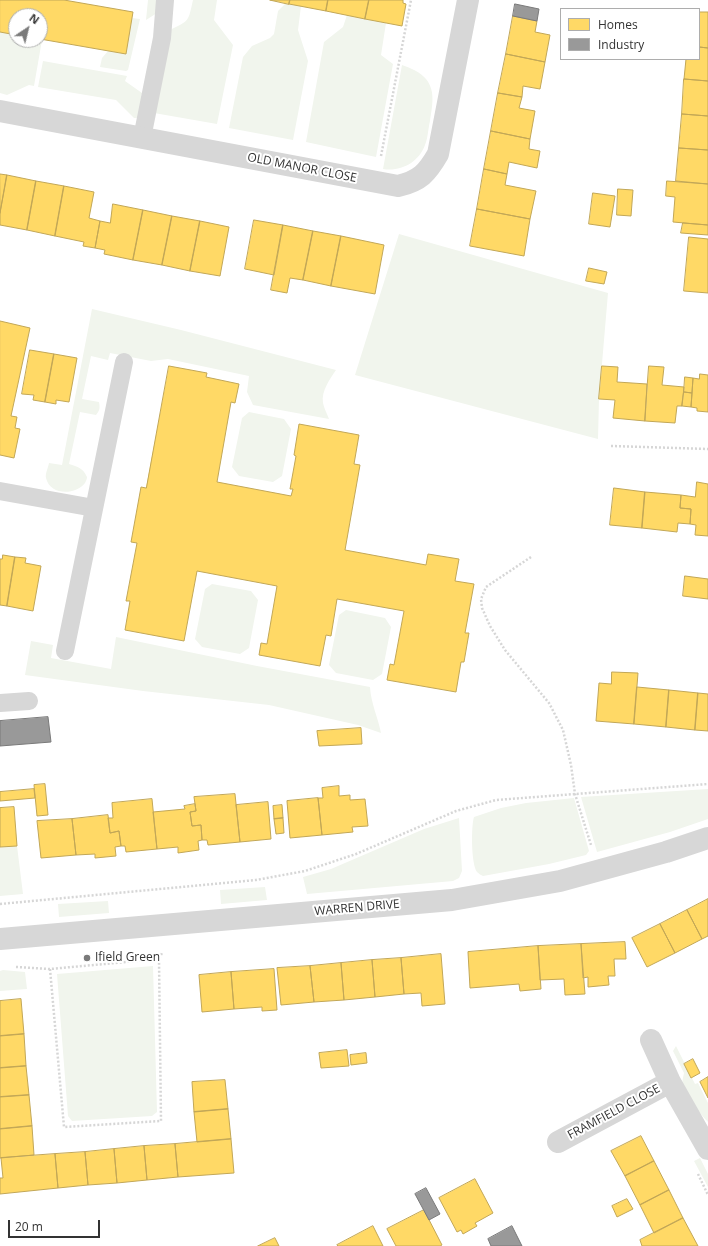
<!DOCTYPE html>
<html>
<head>
<meta charset="utf-8">
<style>
  body { margin:0 }
  #map { position:relative; width:708px; height:1246px; overflow:hidden; background:#fff; font-family:"Open Sans",sans-serif }
  canvas { display:block }
  .legend { position:absolute; left:560px; top:8px; width:140px; height:52px; box-sizing:border-box; background:#fff; border:1px solid #adadad; margin:0; padding:5px 7px; list-style:none; font-size:12px; color:#333 }
  .legend li { display:flex; align-items:center; gap:8px; height:20px }
  .legend b { width:20px; border:1px solid #adadad }
  .north { position:absolute; left:8px; top:8px; width:40px; height:40px; box-sizing:border-box; background:#fff; border:1px solid #adadad; border-radius:50%; rotate:35deg; font-size:11px; font-weight:700; line-height:16px; text-align:center; color:#333 }
  .north::after { content:''; display:block; margin:auto; width:14px; height:18px; background:#7a7a7a; clip-path:polygon(50% 0,100% 100%,50% 72%,0 100%) }
  .scale { position:absolute; left:8px; top:1220px; width:92px; height:18px; box-sizing:border-box; border:2px solid #333; border-top:0; padding-left:5px; font-size:12px; line-height:14px; white-space:nowrap; color:#333; -webkit-text-stroke:3px #fff; paint-order:stroke }
</style>
</head>
<body>
<div id="map">
<canvas width="708" height="1246"></canvas>
<ul class="legend">
<li><b style="height:11px;background:#ffd966"></b>Homes</li>
<li><b style="height:11px;background:#999"></b>Industry</li>
</ul>
<div class="north">N</div>
<div class="scale">20 m</div>
</div>
<script>
const ctx = document.querySelector('canvas').getContext('2d');
ctx.lineJoin = 'round';
function fill(path, color) { ctx.fillStyle = color; ctx.fill(path, 'evenodd'); }
function strokePath(path, color, width, dash) { ctx.strokeStyle = color; ctx.lineWidth = width; ctx.lineCap = dash ? 'butt' : 'round'; ctx.setLineDash(dash || []); ctx.stroke(path); }
function label(font, color, halo, rows, align = 'center') {
  ctx.font = font + ' "Open Sans",sans-serif'; ctx.lineWidth = 4; ctx.setLineDash([]); ctx.textBaseline = 'middle'; ctx.strokeStyle = halo; ctx.fillStyle = color; for (const [text, x, y, turn = 0] of rows) {
    ctx.save(); ctx.translate(x, y); ctx.rotate((+turn || 0) * Math.PI / 180); ctx.textAlign = isNaN(turn) ? turn : align; if (halo) ctx.strokeText(text, 0, 0); ctx.fillText(text, 0, 0); ctx.restore();
  }
}
fill(new Path2D(`
  M148 0H158L157 13 146 20Z
  M193 0H217L214 20 233 45 217 124 154 113 170 30C190 20 188 22 193 0Z
  M286 3 301 6 298 30 308 61 293 140 229 128 243 57 252 46 270 38 274 34 278 11Z
  M347 15 386 23 381 55 393 64 376 157 306 142 324 42 343 27Z
  M132 18 140 19 128 70 126 71 100 67 102 58 108 51 126 54Z
  M0 32 16 35V40H42L34 86 29 85 7 95 0 93Z
  M43 61 127 76 125 81 142 93 138 118H134L116 100 38 87Z
  M402 65C411 68 420 72 426 79 436 91 432 107 430 121 428 129 428 138 425 145 419 162 401 172 383 169Z
  M399 234 608 293 599 399 598 439 355 375Z
  M92 309 181 330 336 370C330 379 321 391 323 403 324 408 327 414 329 419L253 405 247 392 249 376 168 359 151 361 110 353 108 360 91 356 82 399 99 402C100 408 100 410 96 415L80 412 69 464C78 467 83 468 87 477 87 479 86 481 85 483 76 495 50 496 46 478 45 474 48 468 49 463L62 465Z
  M249 412 284 419 291 429 282 476 273 482 239 476 232 467 242 418Z
  M212 584 251 591 258 600 249 648 240 654 202 647 195 639 205 589Z
  M346 610 385 618 391 627 382 674 373 680 336 673 329 665 339 615Z
  M116 637 257 666 370 687C371 704 378 717 381 733L358 725 269 705 143 691 25 675 31 641 53 645 51 658 111 669Z
  M708 789V819L670 832 597 852 581 797Z
  M574 798 589 851 586 855 549 864 483 876C481 875 479 874 477 872 471 864 471 826 474 817L501 808 526 803Z
  M459 818 462 871 459 878 453 881 307 894 303 877 331 869 424 829Z
  M17 846 23 894 0 896V847Z
  M265 887 267 900 221 904 220 890Z
  M108 901 109 913 59 917 58 904Z
  M153 966 157 1112 152 1116 72 1121 68 1116 57 974Z
  M3 970 25 972 27 989 0 991V971Z
  M676 1046 695 1084 698 1083 708 1103V1122C702 1115 686 1098 683 1089 681 1085 683 1078 684 1073L673 1051Z
  M700 1158 708 1174V1187L694 1161Z`), '#f1f5ed');
const homes = new Path2D(`
  M0 0H64L133 12 126 54 40 39V16H16V35L0 32Z
  M270 0H290L289 4Z
  M290 0H328L326 11 289 4Z
  M328 0H369L365 19 326 11Z
  M369 0H403V3L406 4 402 26 365 19Z
  M699 12H708V48L699 47Z
  M513 16 537 21 535 32 550 35 545 62 506 54Z
  M699 47 708 48V81L684 79 686 59H699Z
  M506 54 545 62 540 89 523 86 522 97 498 93Z
  M684 79 708 81V116L682 114Z
  M498 93 522 97 519 108 535 111 530 139 491 131Z
  M682 114 708 116V150L679 148Z
  M491 131 530 139 529 149 540 151 537 168 509 162 507 174 484 169Z
  M679 148 708 150V184L676 181Z
  M484 169 507 174 505 185 536 191 530 219 477 209Z
  M0 174 7 175 0 213Z
  M7 175 36 181 27 230 0 225V213Z
  M36 181 64 186 55 236 27 230Z
  M667 181 708 184V225L673 222 675 197 666 196Z
  M64 186 94 192 89 218 100 221 95 248 83 246 84 242 55 236Z
  M618 189 633 190 631 216 617 215Z
  M593 193 615 196 610 227 589 224Z
  M113 204 143 210 133 260 104 254 105 250 95 248 100 221 110 223Z
  M477 209 530 219 524 256 470 246Z
  M143 210 172 216 162 265 133 260Z
  M172 216 200 221 190 271 162 265Z
  M254 220 283 225 274 275 245 269Z
  M200 221 229 227 220 276 190 271Z
  M683 223 708 225V235L681 233Z
  M283 225 313 231 303 280 290 278 287 293 271 290Z
  M313 231 341 236 331 286 303 280Z
  M341 236 384 245 375 294 331 286Z
  M689 237 708 239V293L684 291Z
  M589 268 607 272 604 284 586 281Z
  M0 321 30 328 11 416 17 417 15 428 20 429 14 458 0 455Z
  M30 350 54 354 45 402 33 400 34 395 22 394Z
  M54 354 77 358 69 402 56 400V404L45 402Z
  M169 366 207 373 206 377 239 384 235 403 231 402 217 482 291 496 293 489H290L296 456 294 455 299 424 359 435 354 464 360 465 345 550 426 565 428 554 459 559 455 581 474 584 465 633H469L464 662H461L456 692 387 680 390 664 394 665 404 611 337 599 331 636 326 635 320 666 259 655 261 643 267 644 277 586 197 571 184 641 125 630 130 601H126L137 543 131 542 141 487 146 488Z
  M602 366 618 367 617 382 647 384 645 421 613 418 615 400 599 399Z
  M649 366 664 367 662 385 684 387 682 406H677L675 423 645 421Z
  M700 374 708 375V412L697 411V408L691 407 693 378 699 379Z
  M685 377 693 378 692 393 684 392Z
  M684 392 692 393 691 407 682 406Z
  M697 482 708 484V536L695 535 696 525 690 524 691 509 680 508 681 495 695 497Z
  M614 488 645 492 642 528 610 525Z
  M645 492 681 495 680 508 691 509 690 524 678 523 677 532 642 528Z
  M3 555 15 557 7 606 0 605V559H2Z
  M15 557 26 558 25 563 41 566 33 611 7 606Z
  M685 576 708 579V599L683 596Z
  M612 672 638 673 634 724 596 721 599 683 611 684Z
  M637 687 669 690 666 727 634 724Z
  M669 690 698 693 695 730 666 727Z
  M698 693 708 694V731L695 730Z
  M361 728 362 744 319 746 317 731Z
  M45 784 48 815 37 816 34 785Z
  M339 786V796L350 795V800L365 799 368 826 352 827 353 832 322 835 318 798H323L322 788Z
  M34 789 35 798 0 801V792Z
  M235 794 240 842 208 845 207 840H202L201 825 192 826 190 812 196 811 194 797Z
  M318 798 322 835 290 838 287 801Z
  M152 799 157 849 126 852 125 846H121L119 831 110 833 108 818H113L112 803Z
  M268 802 271 839 240 842 236 805Z
  M195 804 196 811 190 812 192 826 201 825 202 840 198 841 199 850 178 853V847L157 849 153 812 185 809 184 806Z
  M282 805 283 818 274 819 273 806Z
  M14 807 17 846 0 847V808Z
  M108 815 110 833 119 831 121 846 115 847 116 856 95 858V854L76 855 72 819Z
  M283 818 284 833 276 834 274 819Z
  M72 819 76 855 41 858 37 821Z
  M708 899V936L702 939 687 910Z
  M687 910 702 939 675 953 660 924Z
  M660 924 675 953 647 967 632 938Z
  M625 942 626 959H614L615 976H608L609 985 588 987V977L583 978 581 944Z
  M581 944 585 994 565 995 564 979 540 980 538 946Z
  M538 946 541 989 520 991 519 984 470 988 468 952Z
  M441 954 445 1004 422 1006 421 993 404 994 401 958Z
  M401 958 404 994 375 997 372 960Z
  M372 960 375 997 344 1000 341 963Z
  M341 963 344 1000 314 1002 310 966Z
  M310 966 314 1002 281 1005 277 968Z
  M274 969 277 1010 262 1011V1007L234 1009 231 972Z
  M231 972 234 1009 202 1012 199 975Z
  M21 999 24 1034 0 1036V1001Z
  M24 1034 26 1066 0 1068V1036Z
  M347 1050 349 1066 321 1068 319 1053Z
  M366 1053 367 1063 351 1065 350 1055Z
  M693 1059 700 1073 691 1078 684 1064Z
  M26 1066 29 1095 0 1097V1068Z
  M708 1077V1098L700 1082Z
  M225 1080 228 1109 194 1112 192 1082Z
  M29 1095 32 1126 0 1129V1097Z
  M228 1109 231 1139 197 1142 194 1112Z
  M32 1126 34 1155 0 1158V1129Z
  M641 1136 654 1161 625 1176 611 1151Z
  M231 1139 234 1173 178 1177 175 1144Z
  M175 1144 178 1177 147 1180 144 1146Z
  M144 1146 147 1180 117 1183 114 1149Z
  M114 1149 117 1183 88 1185 85 1152Z
  M85 1152 88 1185 58 1188 55 1154Z
  M55 1154 58 1188 0 1194V1178H3L1 1158Z
  M654 1161 669 1190 640 1205 625 1176Z
  M475 1179 493 1213 475 1223 477 1226 463 1234 461 1230 457 1232 439 1198Z
  M669 1190 683 1218 654 1233 640 1205Z
  M627 1199 633 1209 617 1217 612 1206Z
  M424 1210 442 1245 440 1246H396L387 1229Z
  M683 1218 698 1246H642L640 1240Z
  M373 1226 383 1246H338L337 1245Z
  M275 1238 279 1246H258Z`);
fill(homes, '#ffd966');
strokePath(homes, '#c2a757', 1);
const industry = new Path2D(`
  M515 4 539 9 537 21 513 16Z
  M48 717 51 742 0 746V721Z
  M426 1188 440 1214 429 1220 415 1194Z
  M512 1226 522 1246H491L488 1239Z`);
fill(industry, '#999');
strokePath(industry, '#7a7a7a', 1);
strokePath(new Path2D(`
  M381 156 411 0
  M611 446 708 449
  M531 557 486 587 481 599 482 608 490 626 505 650 549 703 563 730 571 765 575 794 591 845
  M0 904 256 880 305 871 356 854 456 811 496 800 708 784
  M16 967 50 969 159 959 162 953
  M50 969 64 1127 161 1121 159 959
  M698 1174 708 1195`), '#d6d6d6', 2.5, [2, 2]);
strokePath(new Path2D(`
  M142 138 162 38 165 0
  M0 491 94 508
  M65 651 124 362
  M0 703 29 701`), '#d7d7d7', 18);
strokePath(new Path2D(`
  M0 111 398 186C420 181 427 173 438 154L468 0
  M651 1040 670 1082 708 1149
  M558 1142 670 1082`), '#d7d7d7', 22);
strokePath(new Path2D(`
  M0 939 452 900 560 881 666 852 708 838`), '#d7d7d7', 22);
for (const [x, y, r, color] of [
  [87,958,4,"#7a7a7a"]
]) { const dot = new Path2D(); dot.arc(x, y, r, 0, 2 * Math.PI); ctx.fillStyle = color; ctx.fill(dot); strokePath(dot, '#fff', 1.5); }
label('12px', '#333', '#fff', [
  ["OLD MANOR CLOSE",302,168,11],
  ["WARREN DRIVE",357,908,-5],
  ["FRAMFIELD CLOSE",614,1112,-28]
]);
label('12px', '#333', '#fff', [
  ["Ifield Green",95,958]
], 'left');
</script>
</body>
</html>
